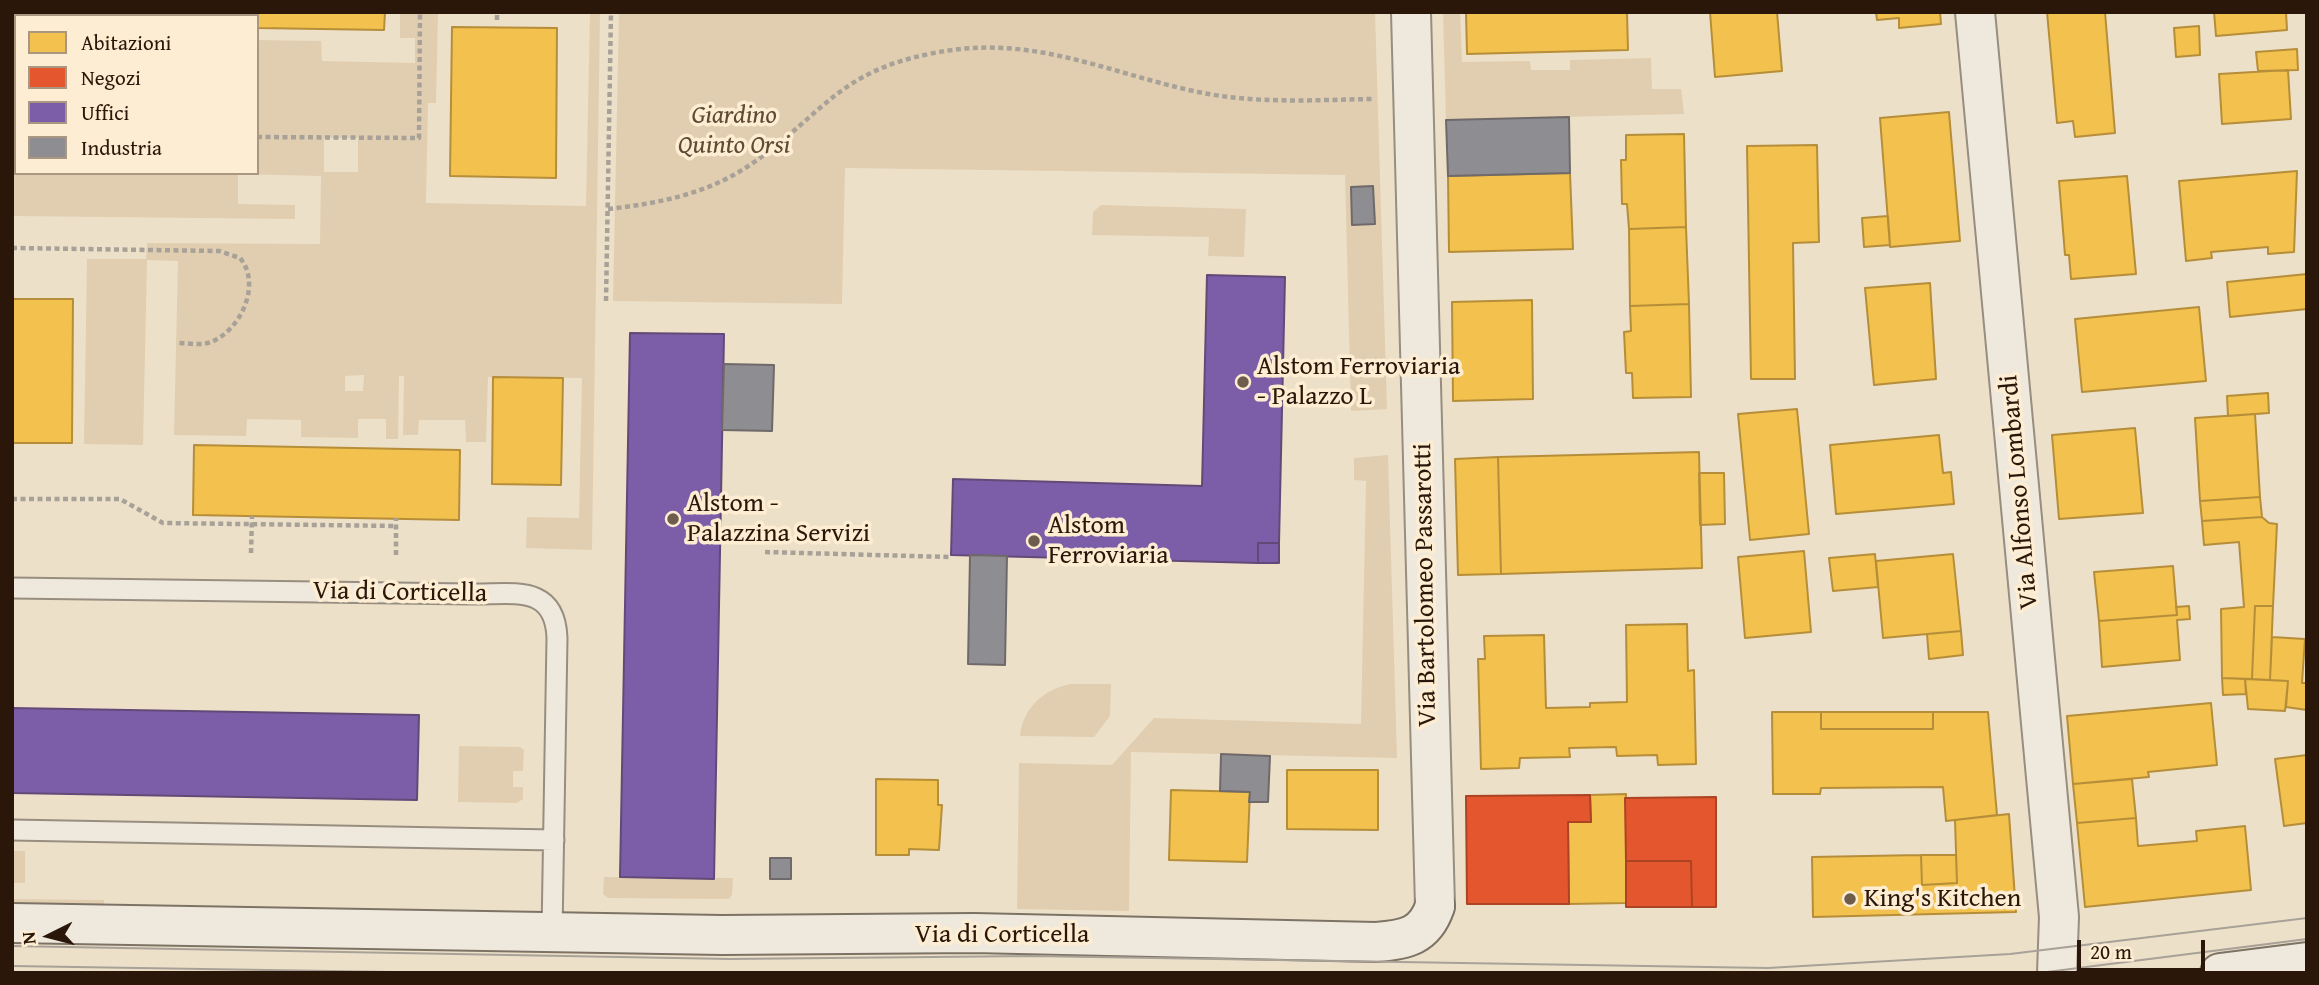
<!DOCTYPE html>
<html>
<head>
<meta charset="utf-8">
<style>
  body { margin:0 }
  #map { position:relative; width:2319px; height:985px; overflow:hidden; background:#ede0c9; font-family:"Gentium Book Plus",serif }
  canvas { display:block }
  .frame { position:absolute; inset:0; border:14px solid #2a1709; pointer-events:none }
  .legend { position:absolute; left:14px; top:14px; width:245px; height:161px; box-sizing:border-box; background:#fdedd2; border:2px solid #a99782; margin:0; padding:9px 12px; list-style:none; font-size:21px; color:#2a1709 }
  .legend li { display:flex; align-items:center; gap:14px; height:35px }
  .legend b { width:35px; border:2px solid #a99782 }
  .north { position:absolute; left:14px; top:901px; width:70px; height:70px; -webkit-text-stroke:5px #fdedd2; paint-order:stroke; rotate:264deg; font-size:19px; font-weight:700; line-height:28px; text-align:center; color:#2a1709 }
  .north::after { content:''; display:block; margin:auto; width:24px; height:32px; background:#2a1709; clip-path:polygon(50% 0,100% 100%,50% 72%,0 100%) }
  .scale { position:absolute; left:2077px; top:940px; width:128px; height:32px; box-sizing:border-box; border:4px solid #2a1709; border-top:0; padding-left:9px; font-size:21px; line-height:24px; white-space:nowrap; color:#2a1709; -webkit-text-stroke:5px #fdedd2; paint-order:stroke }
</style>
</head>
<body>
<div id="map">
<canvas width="2319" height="985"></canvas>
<div class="frame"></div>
<ul class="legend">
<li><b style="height:19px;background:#f2c14e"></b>Abitazioni</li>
<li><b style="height:19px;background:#e4572e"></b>Negozi</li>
<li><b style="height:19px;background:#7b5ea7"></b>Uffici</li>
<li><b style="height:19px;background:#8d8d92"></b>Industria</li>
</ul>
<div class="north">N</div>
<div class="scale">20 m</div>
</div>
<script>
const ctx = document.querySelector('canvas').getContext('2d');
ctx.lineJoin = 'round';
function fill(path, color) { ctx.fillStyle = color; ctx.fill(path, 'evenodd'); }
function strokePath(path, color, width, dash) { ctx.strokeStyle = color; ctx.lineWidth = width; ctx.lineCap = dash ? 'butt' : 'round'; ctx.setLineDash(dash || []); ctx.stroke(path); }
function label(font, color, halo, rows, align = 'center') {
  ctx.font = font + ' "Gentium Book Plus",serif'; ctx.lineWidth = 7; ctx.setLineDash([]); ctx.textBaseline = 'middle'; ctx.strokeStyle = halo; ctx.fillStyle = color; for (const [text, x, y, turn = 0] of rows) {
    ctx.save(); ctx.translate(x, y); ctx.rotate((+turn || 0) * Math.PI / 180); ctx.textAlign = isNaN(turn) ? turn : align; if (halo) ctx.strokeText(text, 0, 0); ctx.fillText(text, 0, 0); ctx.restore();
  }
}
fill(new Path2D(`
  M12 12H33V16H16V173H257V40L321 41 322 61 415 63V38H400V12H438L436 103H428L426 203 586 206 590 12H600L592 550 526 548 527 517 579 518 582 378 488 377 486 442H466L465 420H419L418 435H403L404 376H399L398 439H386V419H358V438L301 437V420L247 419 246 436 174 435 178 261 147 260 143 445 84 444 87 259H146L147 243 320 244 321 176 238 174V204L295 205V219L12 216ZM324 138H358V172H324ZM364 375 363 391H345V376Z
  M619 12H1375L1387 409 1351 411 1345 175 845 168 842 304 613 301Z
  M1443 12H1460L1462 62 1530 61 1531 70H1570V60L1651 58 1652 89H1681L1684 114 1446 120Z
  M1101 205 1246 209 1244 257 1208 256 1209 237 1092 235 1093 212Z
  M1388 455 1397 758 1131 752 1129 911 1017 909 1019 763 1112 765 1154 718 1361 724 1366 481 1354 480V458Z
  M1070 684H1111L1110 716 1094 737 1020 736C1023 708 1043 690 1070 684Z
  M459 746 520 747 524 750 523 771H513V787H523V799L517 803 458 802Z
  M12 851H25V883H12Z
  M604 877 733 878 732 895 729 899 608 898 603 894Z
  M12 899 104 900V909L12 908Z`), '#e1ceb0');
const homes = new Path2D(`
  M116 12H385L384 30 257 28V16H116Z
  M1466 12H1627L1628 50 1467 54Z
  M1710 12H1777L1782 71 1715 77Z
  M1876 12H1940L1941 24 1899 28V18L1877 20Z
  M2047 12H2105L2115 133 2075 137 2073 121 2057 123Z
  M2214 12H2286L2287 30 2216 36Z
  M2199 26 2200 55 2176 57 2174 28Z
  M452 27 557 28 556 178 450 176Z
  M2297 49 2298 70 2258 71 2256 52Z
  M2288 70 2291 119 2222 124 2219 74Z
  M1949 112 1960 241 1890 247 1880 118Z
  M1684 134 1686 227 1629 229 1627 204H1622L1621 160H1626V135Z
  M1817 145 1819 242 1793 243 1795 379H1751L1747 146Z
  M2297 171 2294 252 2268 254V247L2211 252 2212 258 2186 261 2179 181Z
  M1570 173 1573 249 1449 252 1448 176Z
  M2127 176 2136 274 2071 279 2069 255H2065L2059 181Z
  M1888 216 1890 245 1864 247 1862 218Z
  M1686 227 1689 304 1630 306 1629 229Z
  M2307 274V309L2230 317 2227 282Z
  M1930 283 1936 379 1874 385 1865 288Z
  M12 299H73L72 443H12Z
  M1532 300 1533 399 1453 401 1452 302Z
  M1689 304 1691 397 1633 398 1632 373H1626L1624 332 1631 331 1630 306Z
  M2199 307 2206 381 2082 392 2075 319Z
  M493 377 563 378 561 485 492 484Z
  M2268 393 2269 413 2228 416 2227 396Z
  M1797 409 1809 534 1750 540 1738 414Z
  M2255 414 2260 497 2200 501 2195 418Z
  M2135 428 2143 513 2059 519 2052 435Z
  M1939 435 1943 473 1951 472 1954 504 1836 514 1830 445Z
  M194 445 460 450 459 520 193 515Z
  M1699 452 1702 568 1501 574 1498 457Z
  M1498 457 1501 574 1458 575 1455 459Z
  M1699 473H1724L1725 524 1700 525Z
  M2260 497 2262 517 2202 521 2200 501Z
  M2262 517 2269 523 2277 524 2273 606H2255L2252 679 2222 678 2221 609 2244 607 2239 542 2204 545 2202 521Z
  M1804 551 1811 632 1745 638 1738 557Z
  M1875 554 1878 587 1833 591 1829 558Z
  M1953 554 1961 631 1883 638 1876 561Z
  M2173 566 2177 615 2099 621 2094 572Z
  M2189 606 2190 619 2177 620 2180 660 2102 667 2099 621 2177 615 2176 607Z
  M2255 606H2273L2270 680 2252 679Z
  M1687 624 1688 671 1694 670 1696 764 1658 765 1657 755 1617 756 1616 747 1569 748 1570 757 1520 758 1519 768 1481 769 1478 659H1485L1484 636 1544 635 1546 708 1590 707V703L1627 702 1626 625Z
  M1961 631 1963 655 1929 659 1927 634Z
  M2272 637 2305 639 2302 683H2307V710L2286 707 2288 681 2270 680Z
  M2222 678 2245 679 2246 694 2223 695Z
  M2245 679 2288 681 2285 711 2248 709Z
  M2211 703 2217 765 2148 772 2149 777 2073 784 2067 716Z
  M1772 712H1821V729H1933V712H1988L1997 815 1946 821 1943 787 1821 788 1820 794H1773Z
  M1821 712H1933V729H1821Z
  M2307 755V823L2284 826 2275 759Z
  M1287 770H1378V830L1287 829Z
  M876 779 938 780V805H942L939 850 909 849V855H876Z
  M2132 779 2136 818 2077 823 2073 784Z
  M1171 790 1250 792 1247 862 1169 860Z
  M1626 794V903L1569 904 1568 822H1591L1590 795Z
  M2009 814 2016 912 1813 917 1812 857 1921 855 1922 885 1957 883 1955 820Z
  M2136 818 2138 846 2197 841 2196 831 2245 826 2251 890 2085 907 2077 823Z
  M1921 855H1956L1957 883 1922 885Z`);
fill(homes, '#f2c14e');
strokePath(homes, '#b68e39', 2);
const shops = new Path2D(`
  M1590 795 1591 822H1568L1569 904H1467L1466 796Z
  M1716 797V907H1692L1691 861H1626L1625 798Z
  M1626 861H1691L1692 907H1626Z`);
fill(shops, '#e4572e');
strokePath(shops, '#ac4423', 2);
const offices = new Path2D(`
  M1207 275 1285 277 1279 543H1258V563L951 555 953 479 1202 486Z
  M630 333 724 334 714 879 620 877Z
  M1258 543H1279V563H1258Z
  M12 708 419 715 417 800 12 793Z`);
fill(offices, '#7b5ea7');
strokePath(offices, '#634978', 2);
const industry = new Path2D(`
  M1569 117 1570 173 1448 176 1446 120Z
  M1373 186 1375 224 1352 225 1351 187Z
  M724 364 774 365 772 431 722 430Z
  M970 555 1007 556 1005 665 968 664Z
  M1221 754 1270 756 1268 802H1249L1250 792 1220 791Z
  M770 858H791V879H770Z`);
fill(industry, '#8d8d92');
strokePath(industry, '#6f6a69', 2);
const service = new Path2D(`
  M12 588 471 594C512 595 555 583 557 638L552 932
  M12 830 554 840`);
const minor = new Path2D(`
  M1411 12 1435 906
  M1975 12 2059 917 2057 973`);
const secondary = new Path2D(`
  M12 923 722 935 974 933 1376 942C1406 940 1425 936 1435 906
  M2220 973 2307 962`);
strokePath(service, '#978e7f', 23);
strokePath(minor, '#978e7f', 42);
strokePath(secondary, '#7c7365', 42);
strokePath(new Path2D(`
  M497 20V12
  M257 137 419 138 420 12
  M608 209C662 203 712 193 757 160 824 112 840 72 929 54 1030 32 1103 72 1198 92 1256 104 1314 100 1372 99
  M12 248 219 251 240 258C262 284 241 330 211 342 200 346 188 343 177 343
  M606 301 611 12
  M12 499H120L163 523 397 526
  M765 552 949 557
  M251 553 252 516
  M396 555V518`), '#a8a198', 4.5, [5, 3.5]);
strokePath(service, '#efe8dd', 19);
strokePath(minor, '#efe8dd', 38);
strokePath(secondary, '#efe8dd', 38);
strokePath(new Path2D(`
  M12 946 730 959 1032 956 1768 968 2010 954 2307 918
  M12 966 457 973
  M2039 973 2307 939`), '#a8a198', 2);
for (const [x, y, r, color] of [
  [1243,382,7,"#6e5d4c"],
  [673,519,7,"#6e5d4c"],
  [1034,541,7,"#6e5d4c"],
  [1850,899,7,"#6e5d4c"]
]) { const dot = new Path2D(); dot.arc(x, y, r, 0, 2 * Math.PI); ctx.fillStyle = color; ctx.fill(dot); strokePath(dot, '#fdedd2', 2.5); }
label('italic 26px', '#5e4a35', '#fdedd2', [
  ["Giardino",734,116],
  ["Quinto Orsi",734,146]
]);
label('26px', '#2a1709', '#fdedd2', [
  ["Alstom Ferroviaria",1257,367],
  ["- Palazzo L",1257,397],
  ["Alstom -",687,504],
  ["Palazzina Servizi",687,534],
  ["Alstom",1048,526],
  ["Ferroviaria",1048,556],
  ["King's Kitchen",1864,899]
], 'left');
label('26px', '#2a1709', '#fdedd2', [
  ["Via Alfonso Lombardi",2020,492,-95],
  ["Via Bartolomeo Passarotti",1426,585,-91],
  ["Via di Corticella",400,593,1],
  ["Via di Corticella",1002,935]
]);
</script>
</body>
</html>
